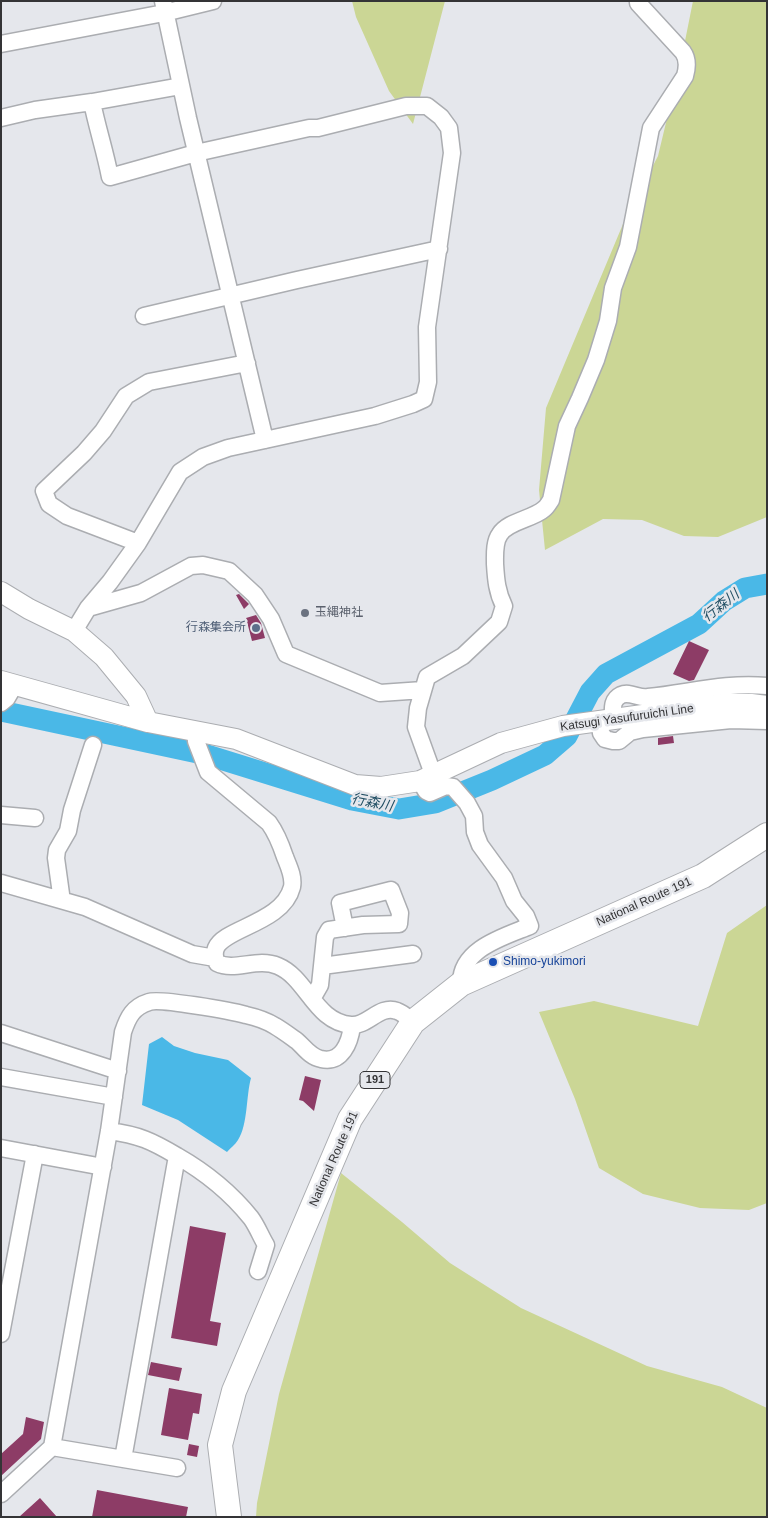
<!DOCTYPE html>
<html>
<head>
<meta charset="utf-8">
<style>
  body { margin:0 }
  #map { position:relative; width:768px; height:1518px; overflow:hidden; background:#e5e7ec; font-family:Arial,sans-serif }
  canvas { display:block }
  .frame { position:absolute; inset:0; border:2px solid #343436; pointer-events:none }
</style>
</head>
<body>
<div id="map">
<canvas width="768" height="1518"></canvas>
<div class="frame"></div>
</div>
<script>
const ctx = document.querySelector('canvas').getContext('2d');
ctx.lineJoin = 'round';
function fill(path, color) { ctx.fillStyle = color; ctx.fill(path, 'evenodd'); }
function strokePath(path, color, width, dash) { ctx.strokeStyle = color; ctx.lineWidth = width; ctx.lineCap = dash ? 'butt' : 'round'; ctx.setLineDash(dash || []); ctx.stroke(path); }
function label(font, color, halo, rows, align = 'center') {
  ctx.font = font + ' Arial,"Noto Sans JP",sans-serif'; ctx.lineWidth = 5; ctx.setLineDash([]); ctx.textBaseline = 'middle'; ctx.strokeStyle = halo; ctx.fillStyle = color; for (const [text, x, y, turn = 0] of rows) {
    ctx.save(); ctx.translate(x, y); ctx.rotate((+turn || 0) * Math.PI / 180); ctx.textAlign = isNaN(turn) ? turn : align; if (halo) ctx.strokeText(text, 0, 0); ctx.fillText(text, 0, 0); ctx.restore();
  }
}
fill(new Path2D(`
  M352 1H445L413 124 389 91 356 17Z
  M693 1H767V517L718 537 684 536 642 520 603 519 545 550 539 490 546 408 623 224 658 156 682 56Z
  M767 905V1203L749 1210 700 1208 643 1194 599 1168 575 1099 539 1012 594 1001 698 1026 727 933Z
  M341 1173 402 1222 450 1263 521 1308 647 1366 722 1387 767 1408V1517H256L257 1503 279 1394Z`), '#cbd695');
fill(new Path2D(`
  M162 1037 174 1046 195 1053 228 1060 251 1078C246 1096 248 1125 238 1140 235 1145 230 1148 227 1152L178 1120 142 1105 149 1044Z`), '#4ab8e7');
strokePath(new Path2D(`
  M1 711 207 755 352 800 399 809 435 803 492 780 545 755 567 736 590 692 606 674 699 624 724 601 745 588 767 584`), '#4ab8e7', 21);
fill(new Path2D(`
  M239 594 249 604 244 609 236 595Z
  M256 615 261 623 265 638 252 641 246 618Z
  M689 641 709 650 694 680 689 681 673 674Z
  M673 736 674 743 658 745V738Z
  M305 1076 321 1080 314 1111 303 1101 299 1100Z
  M190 1226 226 1233 210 1321 221 1323 217 1346 171 1338Z
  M151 1362 182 1368 179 1381 148 1375Z
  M169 1388 202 1394 199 1414 193 1413 188 1440 161 1435Z
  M26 1417 44 1422 41 1439 1 1476V1454L23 1434Z
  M189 1444 199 1446 197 1457 187 1455Z
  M97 1490 188 1507 186 1517H92Z
  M40 1498 57 1517H19Z`), '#8d3c66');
const minor = new Path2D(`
  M163 1 188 118 265 440
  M1 44 164 13 213 1
  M1 118 35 110 92 102 181 86
  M144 316 297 280 439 249
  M138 543 67 516 49 504 44 491 84 453 103 431 126 396 149 382 247 363
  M88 608 141 593 191 566 203 565 229 571 255 595 271 619 286 654 380 693 423 690
  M74 631 88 608 110 582 138 543 180 472 203 457 228 448 375 416 413 404 424 399 428 382 427 327 452 153 449 128 441 117 427 106H406L318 128H309L196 153 110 177C105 151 97 127 92 102
  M1 703 7 698 14 686
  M613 719C613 709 611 700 621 695 630 691 639 699 648 697 689 693 725 682 767 686
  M599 720 601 733 605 739 613 741H619L630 732 643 729 731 720 767 721
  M195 731 196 741 208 772 269 823C277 834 281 845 285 857 289 867 294 877 292 887 283 923 224 928 216 948 214 953 215 959 217 963 235 972 257 957 278 966 307 978 315 1022 351 1025 367 1027 380 1004 397 1011 403 1013 408 1018 413 1022
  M433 774 416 727 418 708 427 677 463 656 499 622 504 606C497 592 496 580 495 564 495 555 494 542 500 534 508 521 533 519 544 509 547 507 549 503 551 500L567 426 580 398 596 360 608 321 613 288 628 247 651 128 685 76C687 69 688 59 683 52L638 3V1
  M420 781 426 791 430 793 446 786 453 787 467 803 474 816 475 832 480 845 504 878 514 901 526 916 530 926C503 937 460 949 461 984
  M1 815 35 818
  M1 883 85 907 192 954 215 958
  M61 900V894L56 858 57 850 68 831 72 810 93 745
  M322 966 413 954
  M312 999 320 985 325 937 329 930 363 925 399 924 400 913 391 890 340 903 345 928
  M1 1033 118 1071
  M1 1077 114 1097
  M109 1131C139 1135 152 1141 177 1156L123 1459
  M1 1148 103 1167
  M177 1156C205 1172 231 1193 251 1218 257 1226 261 1237 266 1245L258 1271
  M1 1334 35 1154
  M52 1447 177 1468
  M1 1494 52 1447 109 1131 123 1032C128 1017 133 1007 149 1002 159 998 232 1011 246 1015 255 1017 267 1021 275 1026 282 1030 290 1036 297 1041 304 1047 310 1057 321 1059 342 1064 350 1042 352 1026`);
const major = new Path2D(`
  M1 592 29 609 74 631 104 657 136 696 148 722
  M1 681 148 722 236 739 355 785 381 787 420 781 501 743 563 726 723 704H751L767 706`);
const highway = new Path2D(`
  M229 1517 220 1445 234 1391 350 1119 413 1022 461 984 703 876 767 835`);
strokePath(minor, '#abadb1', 19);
strokePath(major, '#abadb1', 22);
strokePath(highway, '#abadb1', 26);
strokePath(minor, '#fff', 16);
strokePath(major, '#fff', 20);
strokePath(highway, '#fff', 24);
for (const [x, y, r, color] of [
  [305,613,5,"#6b7280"],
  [256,628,5,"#5c6f8a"],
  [493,962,5,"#1a4fb4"]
]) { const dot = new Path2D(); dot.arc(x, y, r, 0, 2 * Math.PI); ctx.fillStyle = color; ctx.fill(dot); strokePath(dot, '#e5e7ec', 2); }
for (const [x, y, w] of [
  [375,1080,30]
]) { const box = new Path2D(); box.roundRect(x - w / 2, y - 8.5, w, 17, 4); ctx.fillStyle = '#e5e7ec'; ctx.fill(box); strokePath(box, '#343436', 1); }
label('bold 11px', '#343436', null, [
  ["191",375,1080]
]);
label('12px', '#5b616d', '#e5e7ec', [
  ["玉縄神社",315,613]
], 'left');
label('12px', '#4e5e75', '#e5e7ec', [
  ["行森集会所",246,628]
], 'right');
label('12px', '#343436', '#e5e7ec', [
  ["Katsugi Yasufuruichi Line",627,718,-8],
  ["National Route 191",644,902,-24],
  ["National Route 191",334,1159,-66]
]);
label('12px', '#164399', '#e5e7ec', [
  ["Shimo-yukimori",503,962]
], 'left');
label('italic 14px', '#214e63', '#e5e7ec', [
  ["行森川",721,606,-38],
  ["行森川",372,803,11]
]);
</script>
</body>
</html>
